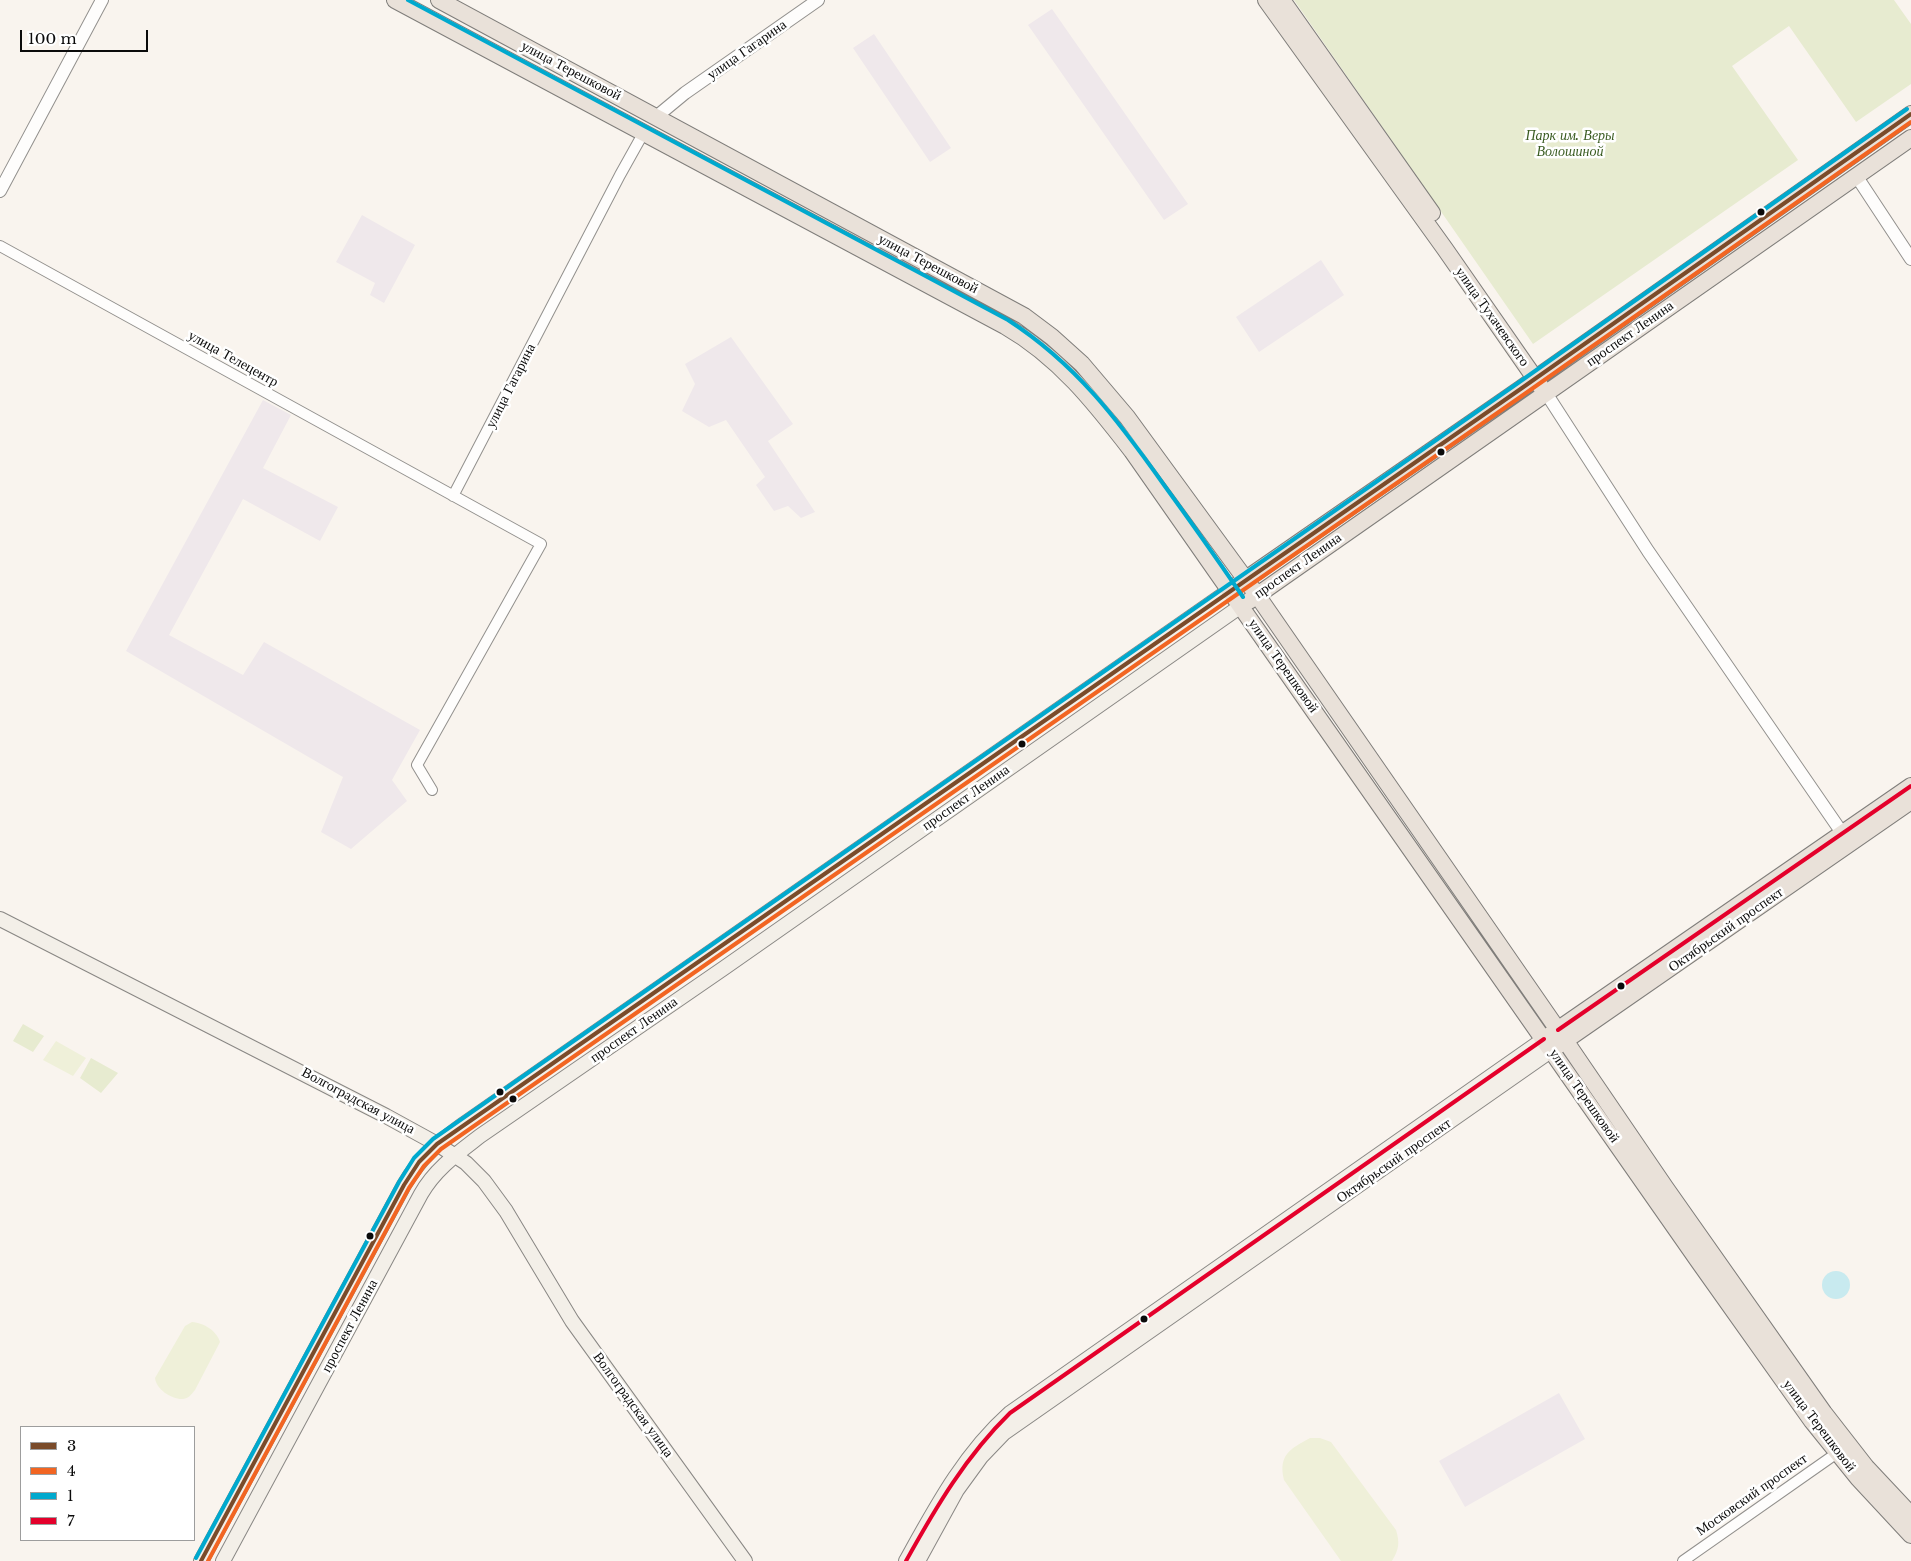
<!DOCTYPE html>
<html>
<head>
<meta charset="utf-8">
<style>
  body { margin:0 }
  #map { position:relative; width:1911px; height:1561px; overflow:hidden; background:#f9f4ee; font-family:"Libre Baskerville",serif }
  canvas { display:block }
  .legend { position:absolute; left:20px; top:1426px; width:175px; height:115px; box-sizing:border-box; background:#fff; border:1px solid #9d9d9d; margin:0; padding:6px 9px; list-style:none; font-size:15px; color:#0b0b0b }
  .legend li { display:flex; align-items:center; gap:10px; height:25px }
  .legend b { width:25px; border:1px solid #9d9d9d }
  .scale { position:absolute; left:20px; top:30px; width:128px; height:22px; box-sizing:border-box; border:2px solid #0b0b0b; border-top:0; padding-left:6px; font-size:15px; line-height:18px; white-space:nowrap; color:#0b0b0b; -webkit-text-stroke:4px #fff; paint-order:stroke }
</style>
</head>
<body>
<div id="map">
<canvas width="1911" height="1561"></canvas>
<ul class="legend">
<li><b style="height:6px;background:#7a4b2a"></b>3</li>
<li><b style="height:6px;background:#f26522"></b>4</li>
<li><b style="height:6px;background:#00a9ce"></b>1</li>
<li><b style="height:6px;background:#e4002b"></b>7</li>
</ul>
<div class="scale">100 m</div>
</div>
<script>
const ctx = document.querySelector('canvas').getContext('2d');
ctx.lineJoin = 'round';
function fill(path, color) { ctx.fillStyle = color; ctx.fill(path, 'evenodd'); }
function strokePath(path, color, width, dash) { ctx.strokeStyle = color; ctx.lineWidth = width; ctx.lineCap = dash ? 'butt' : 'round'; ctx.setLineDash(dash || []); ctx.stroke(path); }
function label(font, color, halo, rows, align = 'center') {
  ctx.font = font + ' "Libre Baskerville",serif'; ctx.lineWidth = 5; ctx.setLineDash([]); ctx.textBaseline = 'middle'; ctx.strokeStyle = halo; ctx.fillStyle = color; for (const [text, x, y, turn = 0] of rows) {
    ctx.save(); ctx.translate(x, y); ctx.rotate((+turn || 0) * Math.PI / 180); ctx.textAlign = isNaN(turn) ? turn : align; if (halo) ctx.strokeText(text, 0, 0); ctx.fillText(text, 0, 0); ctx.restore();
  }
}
fill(new Path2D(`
  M1052 9 1188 204 1164 220 1028 25Z
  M874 34 951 148 930 162 853 48Z
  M362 215 415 245 384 303 370 295 375 283 336 262Z
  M1321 260 1344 295 1259 352 1236 317Z
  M731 337 793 424 768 441 815 512 801 518 788 506 774 511 756 485 765 477 726 420 709 427 682 411 695 384 685 364Z
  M263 400 291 415 263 468 338 507 320 541 243 499 169 635 243 675 264 642 420 730 392 780 407 801 351 849 321 832 343 777 126 651Z
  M1559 1393 1585 1439 1465 1507 1439 1461Z`), '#efe8eb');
fill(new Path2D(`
  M1294 0H1894L1911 24V84L1856 122 1789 26 1732 66 1798 160 1533 344Z
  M23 1024 44 1036 33 1052 13 1041Z
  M91 1058 118 1073 101 1093 80 1078Z`), '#e7ebd0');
fill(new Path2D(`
  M56 1041 86 1058 73 1076 43 1060Z
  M192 1322C204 1323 217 1331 220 1342L195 1390C191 1395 188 1399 182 1399 171 1399 156 1389 155 1378L185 1326Z
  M1310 1438H1320L1331 1442 1396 1530C1400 1543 1399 1549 1392 1561H1341L1284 1480C1278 1455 1290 1449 1310 1438Z`), '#eff0d9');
fill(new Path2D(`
  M1822 1285a14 14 0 1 1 28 0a14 14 0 1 1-28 0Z`), '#c8eaef');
const minor = new Path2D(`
  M0 246 541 544 417 765 432 790
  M453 496 620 175 644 132
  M1683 1561 1837 1453`);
const tertiary = new Path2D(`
  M656 117 685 93 818 0
  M1857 177 1911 259
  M0 191 102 0
  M1546 393 1648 551 1847 840`);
const secondary = new Path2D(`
  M0 919 386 1116 437 1144 466 1163 484 1181 506 1211 572 1321 745 1561
  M201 1561 404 1185C421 1156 438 1143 464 1124L1230 590
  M223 1561 421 1194C435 1169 458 1153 480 1136L724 968 1241 606
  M906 1561C936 1507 964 1454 1010 1413L1544 1039
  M918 1561 957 1490 981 1457 1004 1433 1552 1050`);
const primary = new Path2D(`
  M395 0 1005 326C1059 357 1095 403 1132 451L1699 1262 1812 1421 1858 1478 1911 1535
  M439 0 1024 316 1052 337 1082 364 1127 417 1257 595 1558 1030 1665 1187 1824 1413 1866 1467 1911 1515
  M1266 0 1445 249 1541 387
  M1282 0 1432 213
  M1236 586 1522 388 1911 114
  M1249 601 1911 138
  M1550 1035 1911 786
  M1556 1047 1911 801`);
strokePath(minor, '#92908d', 12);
strokePath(tertiary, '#92908d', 14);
strokePath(secondary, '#898784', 16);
strokePath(primary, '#7f7d7a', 18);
strokePath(minor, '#fefdfc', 10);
strokePath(tertiary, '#fefdfc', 12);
strokePath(secondary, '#f3efe8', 14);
strokePath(primary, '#e9e1d9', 16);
strokePath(new Path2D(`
  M201 1561 404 1185 419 1162 437 1144 1522 388 1911 114`), '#7a4b2a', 4);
strokePath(new Path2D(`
  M208 1561 409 1188 424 1166 441 1149 1526 393 1911 122`), '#f26522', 4);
strokePath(new Path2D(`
  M408 0 1008 320C1076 364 1118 420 1164 485 1191 522 1217 559 1243 597
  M196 1558 399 1182 414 1158 433 1139 1518 383 1907 109`), '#00a9ce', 4);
strokePath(new Path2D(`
  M1558 1030 1911 786
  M906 1561C936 1507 966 1456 1010 1413L1544 1039`), '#e4002b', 4);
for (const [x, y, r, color] of [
  [1761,212,4.5,"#0b0b0b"],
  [1441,452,4.5,"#0b0b0b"],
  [1022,744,4.5,"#0b0b0b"],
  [1621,986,4.5,"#0b0b0b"],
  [500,1092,4.5,"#0b0b0b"],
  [513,1099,4.5,"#0b0b0b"],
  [370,1236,4.5,"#0b0b0b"],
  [1144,1319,4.5,"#0b0b0b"]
]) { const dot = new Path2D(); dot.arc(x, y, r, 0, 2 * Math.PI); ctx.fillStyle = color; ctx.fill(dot); strokePath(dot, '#fff', 2); }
label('14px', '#0b0b0b', '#fff', [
  ["улица Гагарина",747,50,-35],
  ["улица Терешковой",571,71,28],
  ["улица Терешковой",928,264,28],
  ["улица Тухачевского",1492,317,55],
  ["проспект Ленина",1630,334,-35],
  ["улица Телецентр",233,359,29],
  ["улица Гагарина",511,386,-63],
  ["проспект Ленина",1298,566,-35],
  ["улица Терешковой",1283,666,55],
  ["проспект Ленина",966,798,-35],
  ["Октябрьский проспект",1726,930,-35],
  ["проспект Ленина",634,1030,-35],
  ["улица Терешковой",1584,1096,55],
  ["Волгоградская улица",358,1101,28],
  ["Октябрьский проспект",1394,1161,-35],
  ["проспект Ленина",350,1326,-62],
  ["Волгоградская улица",633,1405,54],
  ["улица Терешковой",1819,1426,53],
  ["Московский проспект",1752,1495,-35]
]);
label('italic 14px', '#3a5c22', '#fff', [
  ["Парк им. Веры",1570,136],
  ["Волошиной",1570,152]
]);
</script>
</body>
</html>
